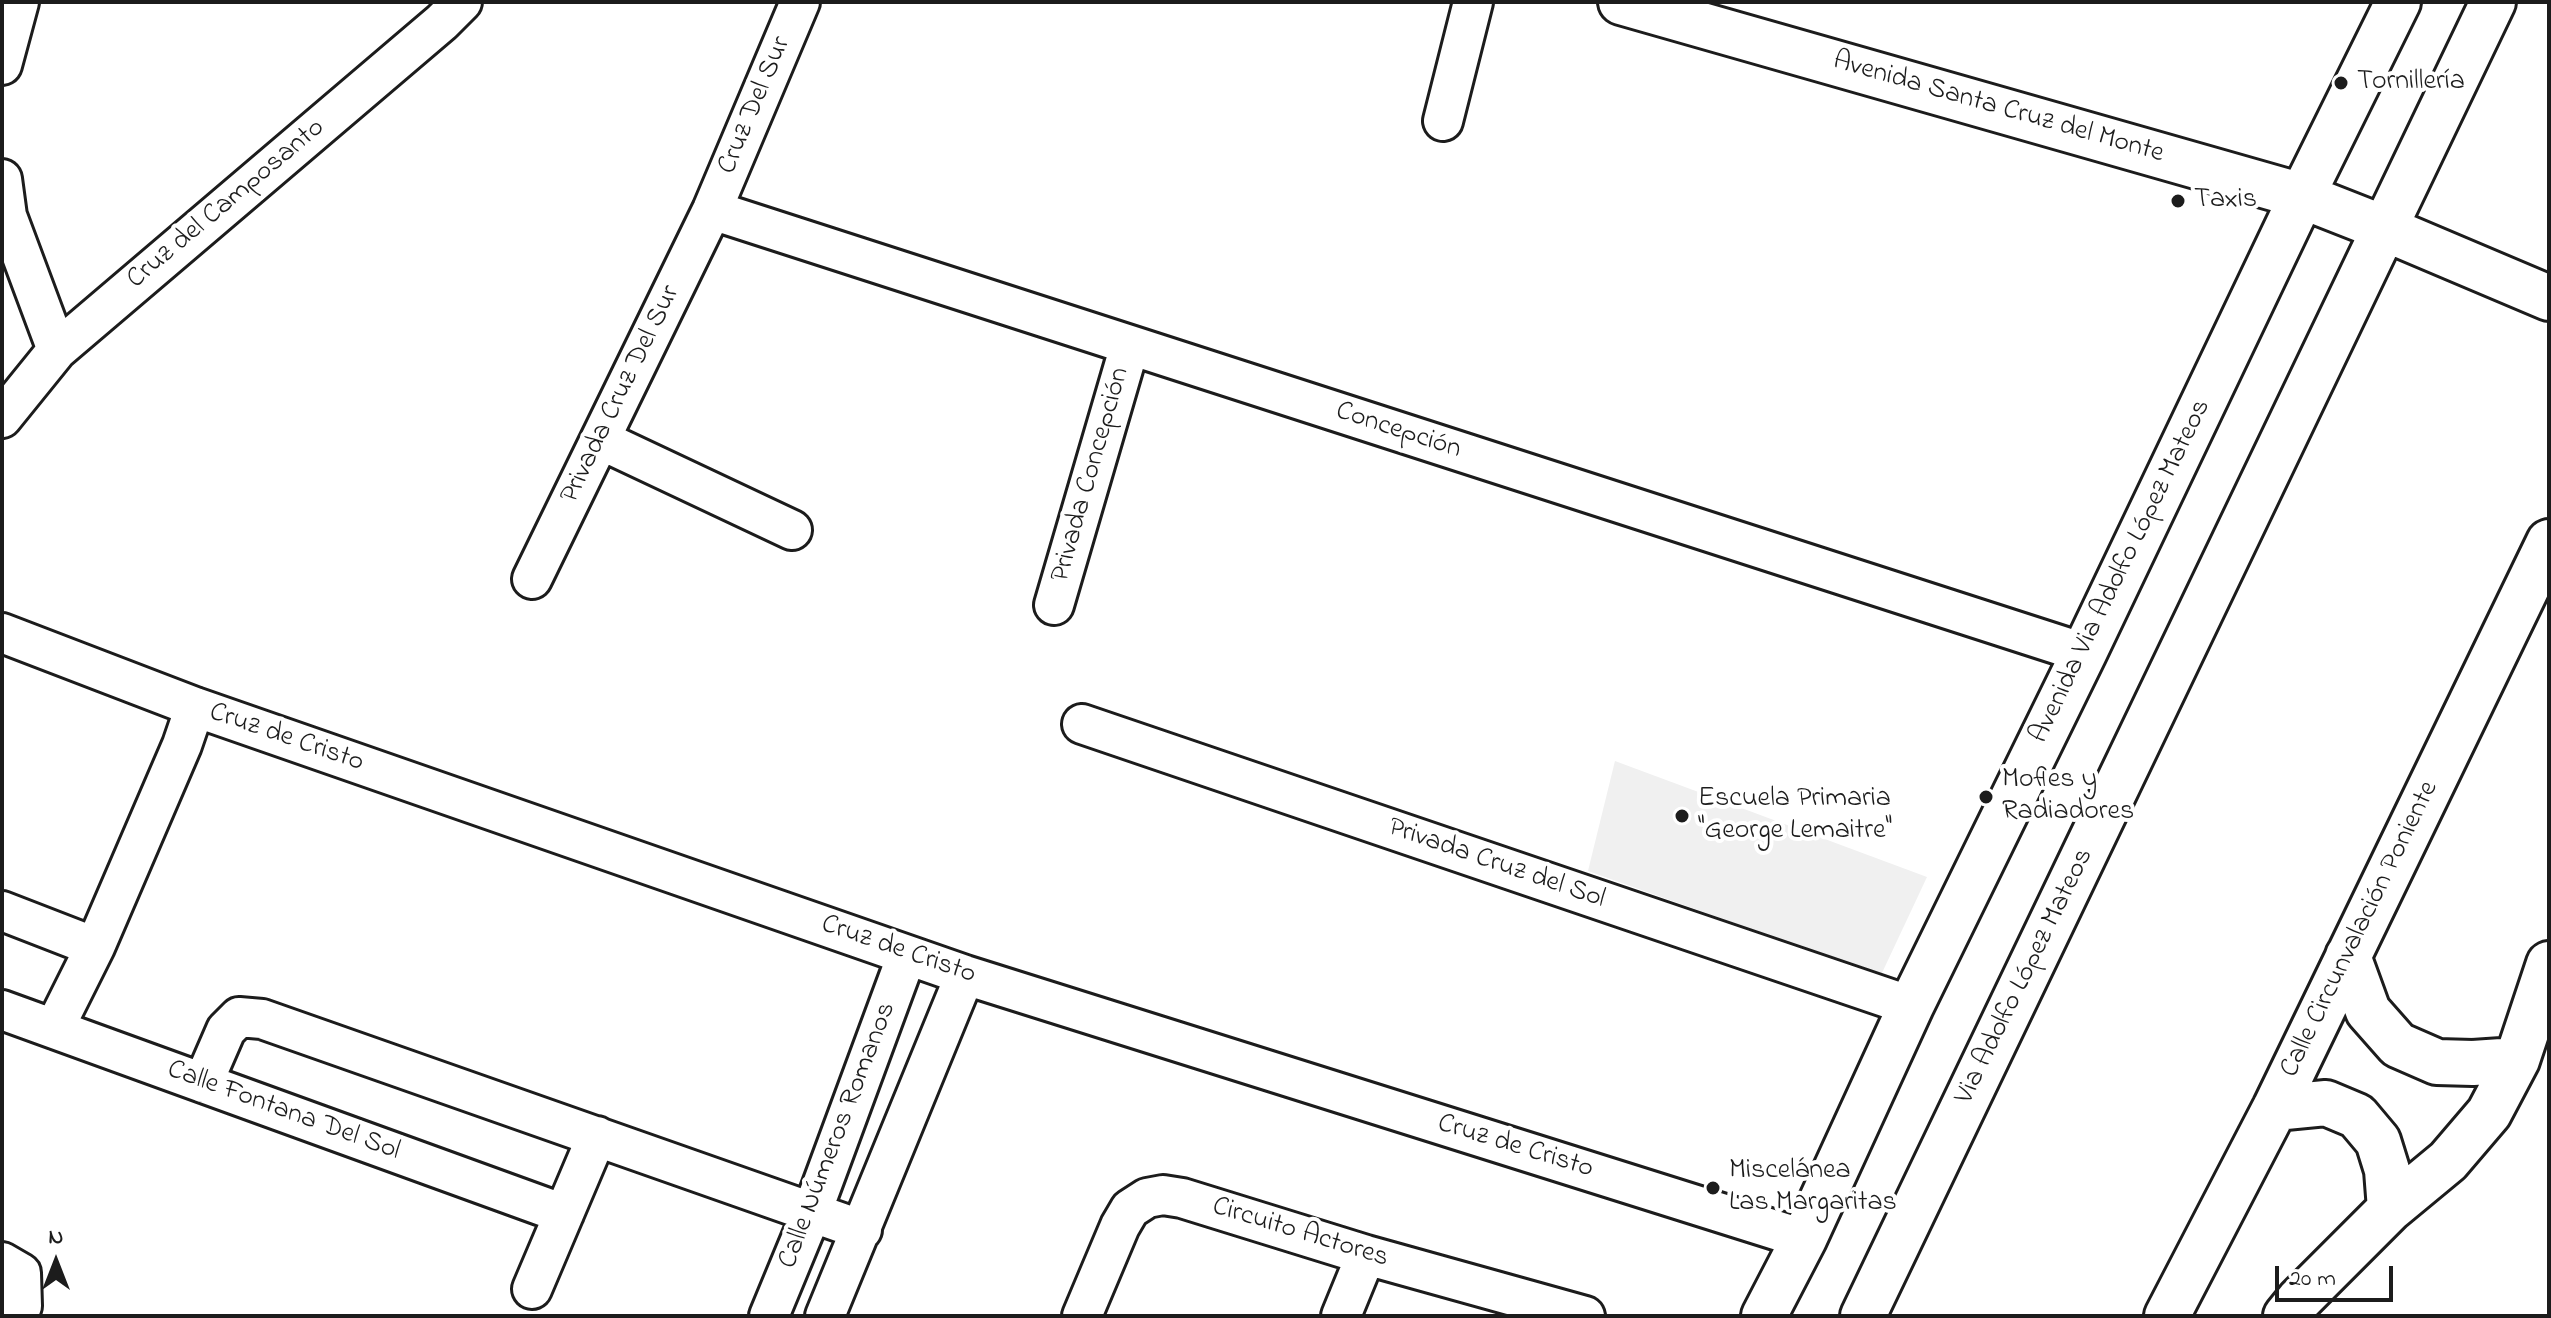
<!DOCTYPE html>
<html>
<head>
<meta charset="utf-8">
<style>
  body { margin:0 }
  #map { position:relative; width:2551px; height:1318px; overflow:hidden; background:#fff; font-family:"Indie Flower",sans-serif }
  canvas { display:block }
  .frame { position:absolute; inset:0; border:4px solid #1c1c1c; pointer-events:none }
  .north { position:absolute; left:16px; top:1222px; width:80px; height:80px; -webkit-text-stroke:6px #fff; paint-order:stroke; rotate:0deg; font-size:22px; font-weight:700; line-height:32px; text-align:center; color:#1c1c1c }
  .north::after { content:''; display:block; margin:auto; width:28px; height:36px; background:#1c1c1c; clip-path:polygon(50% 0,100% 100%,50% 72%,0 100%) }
  .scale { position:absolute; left:2275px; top:1266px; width:118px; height:36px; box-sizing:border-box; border:4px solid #1c1c1c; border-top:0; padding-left:10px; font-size:24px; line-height:28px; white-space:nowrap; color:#1c1c1c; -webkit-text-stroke:6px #fff; paint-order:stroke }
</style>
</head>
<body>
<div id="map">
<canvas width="2551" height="1318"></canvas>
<div class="frame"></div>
<div class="north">N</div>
<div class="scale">20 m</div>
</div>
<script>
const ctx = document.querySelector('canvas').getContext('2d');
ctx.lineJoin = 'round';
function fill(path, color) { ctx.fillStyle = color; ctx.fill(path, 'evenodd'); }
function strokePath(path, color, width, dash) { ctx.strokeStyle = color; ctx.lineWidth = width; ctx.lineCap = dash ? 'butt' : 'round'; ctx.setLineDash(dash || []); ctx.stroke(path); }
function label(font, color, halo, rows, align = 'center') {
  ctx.font = font + ' "Indie Flower",sans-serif'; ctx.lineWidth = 8; ctx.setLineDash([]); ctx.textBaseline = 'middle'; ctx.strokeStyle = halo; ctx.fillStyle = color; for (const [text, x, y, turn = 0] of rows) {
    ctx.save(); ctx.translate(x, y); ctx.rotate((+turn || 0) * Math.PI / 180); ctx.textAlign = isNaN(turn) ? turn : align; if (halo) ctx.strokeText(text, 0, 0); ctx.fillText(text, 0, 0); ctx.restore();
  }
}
fill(new Path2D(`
  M1615 761 1927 877 1881 975 1588 871Z`), '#f0f0f0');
const street = new Path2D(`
  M2 65 19 2
  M1443 121 1473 2
  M2 179 7 216 57 350
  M712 210 2084 653
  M2 418 57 350 442 22 462 2
  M601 440 792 530
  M532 579 712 210 800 2
  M1054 605 1130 345
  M2 633 195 707 965 975 1804 1239
  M1082 724 1911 1006
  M2 911 95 947
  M2 1010 564 1214
  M54 1029 95 947 182 745 195 707
  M203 1083 226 1030 239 1017 262 1019 862 1230
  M2 1262 21 1273 22 1306 18 1316
  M532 1289 597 1136
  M769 1316 812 1212 907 955
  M825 1316 965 975
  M1082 1316 1120 1226 1130 1209 1147 1198 1163 1195 1182 1198 1366 1255 1585 1316
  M1341 1316 1366 1255`);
const secondary = new Path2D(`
  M1621 2 2302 196 2386 229 2549 298
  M2348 956 2368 1011 2398 1045 2437 1062 2473 1063 2517 1060
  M2275 1108 2326 1103 2357 1116 2378 1141 2387 1170 2390 1209
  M1764 1316 1804 1239 1911 1006 2084 653 2302 196 2398 2
  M1863 1316 2493 2
  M2167 1316 2275 1108 2549 542
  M2286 1316 2299 1300 2390 1209 2448 1161 2489 1113 2517 1060 2549 964`);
strokePath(street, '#1c1c1c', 44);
strokePath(secondary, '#1c1c1c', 50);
strokePath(street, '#fff', 38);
strokePath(secondary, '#fff', 44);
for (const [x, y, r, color] of [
  [2341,83,8,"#1c1c1c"],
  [2178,201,8,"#1c1c1c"],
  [1986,797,8,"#1c1c1c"],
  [1682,816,8,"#1c1c1c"],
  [1713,1188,8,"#1c1c1c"]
]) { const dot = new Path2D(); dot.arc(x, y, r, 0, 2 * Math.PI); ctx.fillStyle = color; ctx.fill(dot); strokePath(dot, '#fff', 3); }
label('28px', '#1c1c1c', '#fff', [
  ["Tornillería",2357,83],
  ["Taxis",2194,201],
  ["Mofles y",2002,781],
  ["Radiadores",2002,813],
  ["Escuela Primaria",1698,800],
  ["\"George Lemaitre\"",1698,832],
  ["Miscelánea",1729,1172],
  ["Las Margaritas",1729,1204]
], 'left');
label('28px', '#1c1c1c', '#fff', [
  ["Cruz Del Sur",756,106,-67],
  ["Avenida Santa Cruz del Monte",1998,109,16],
  ["Cruz del Camposanto",227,205,-40],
  ["Privada Cruz Del Sur",622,395,-64],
  ["Concepción",1398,432,18],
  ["Privada Concepción",1092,475,-74],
  ["Avenida Via Adolfo López Mateos",2122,572,-64],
  ["Cruz de Cristo",286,739,19],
  ["Privada Cruz del Sol",1496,865,19],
  ["Calle Circunvalación Poniente",2361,930,-64],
  ["Cruz de Cristo",898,951,19],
  ["Via Adolfo López Mateos",2026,977,-64],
  ["Calle Fontana Del Sol",283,1112,20],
  ["Calle Números Romanos",839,1136,-69],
  ["Cruz de Cristo",1515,1148,17],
  ["Circuito Actores",1300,1234,17]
]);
</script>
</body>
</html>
